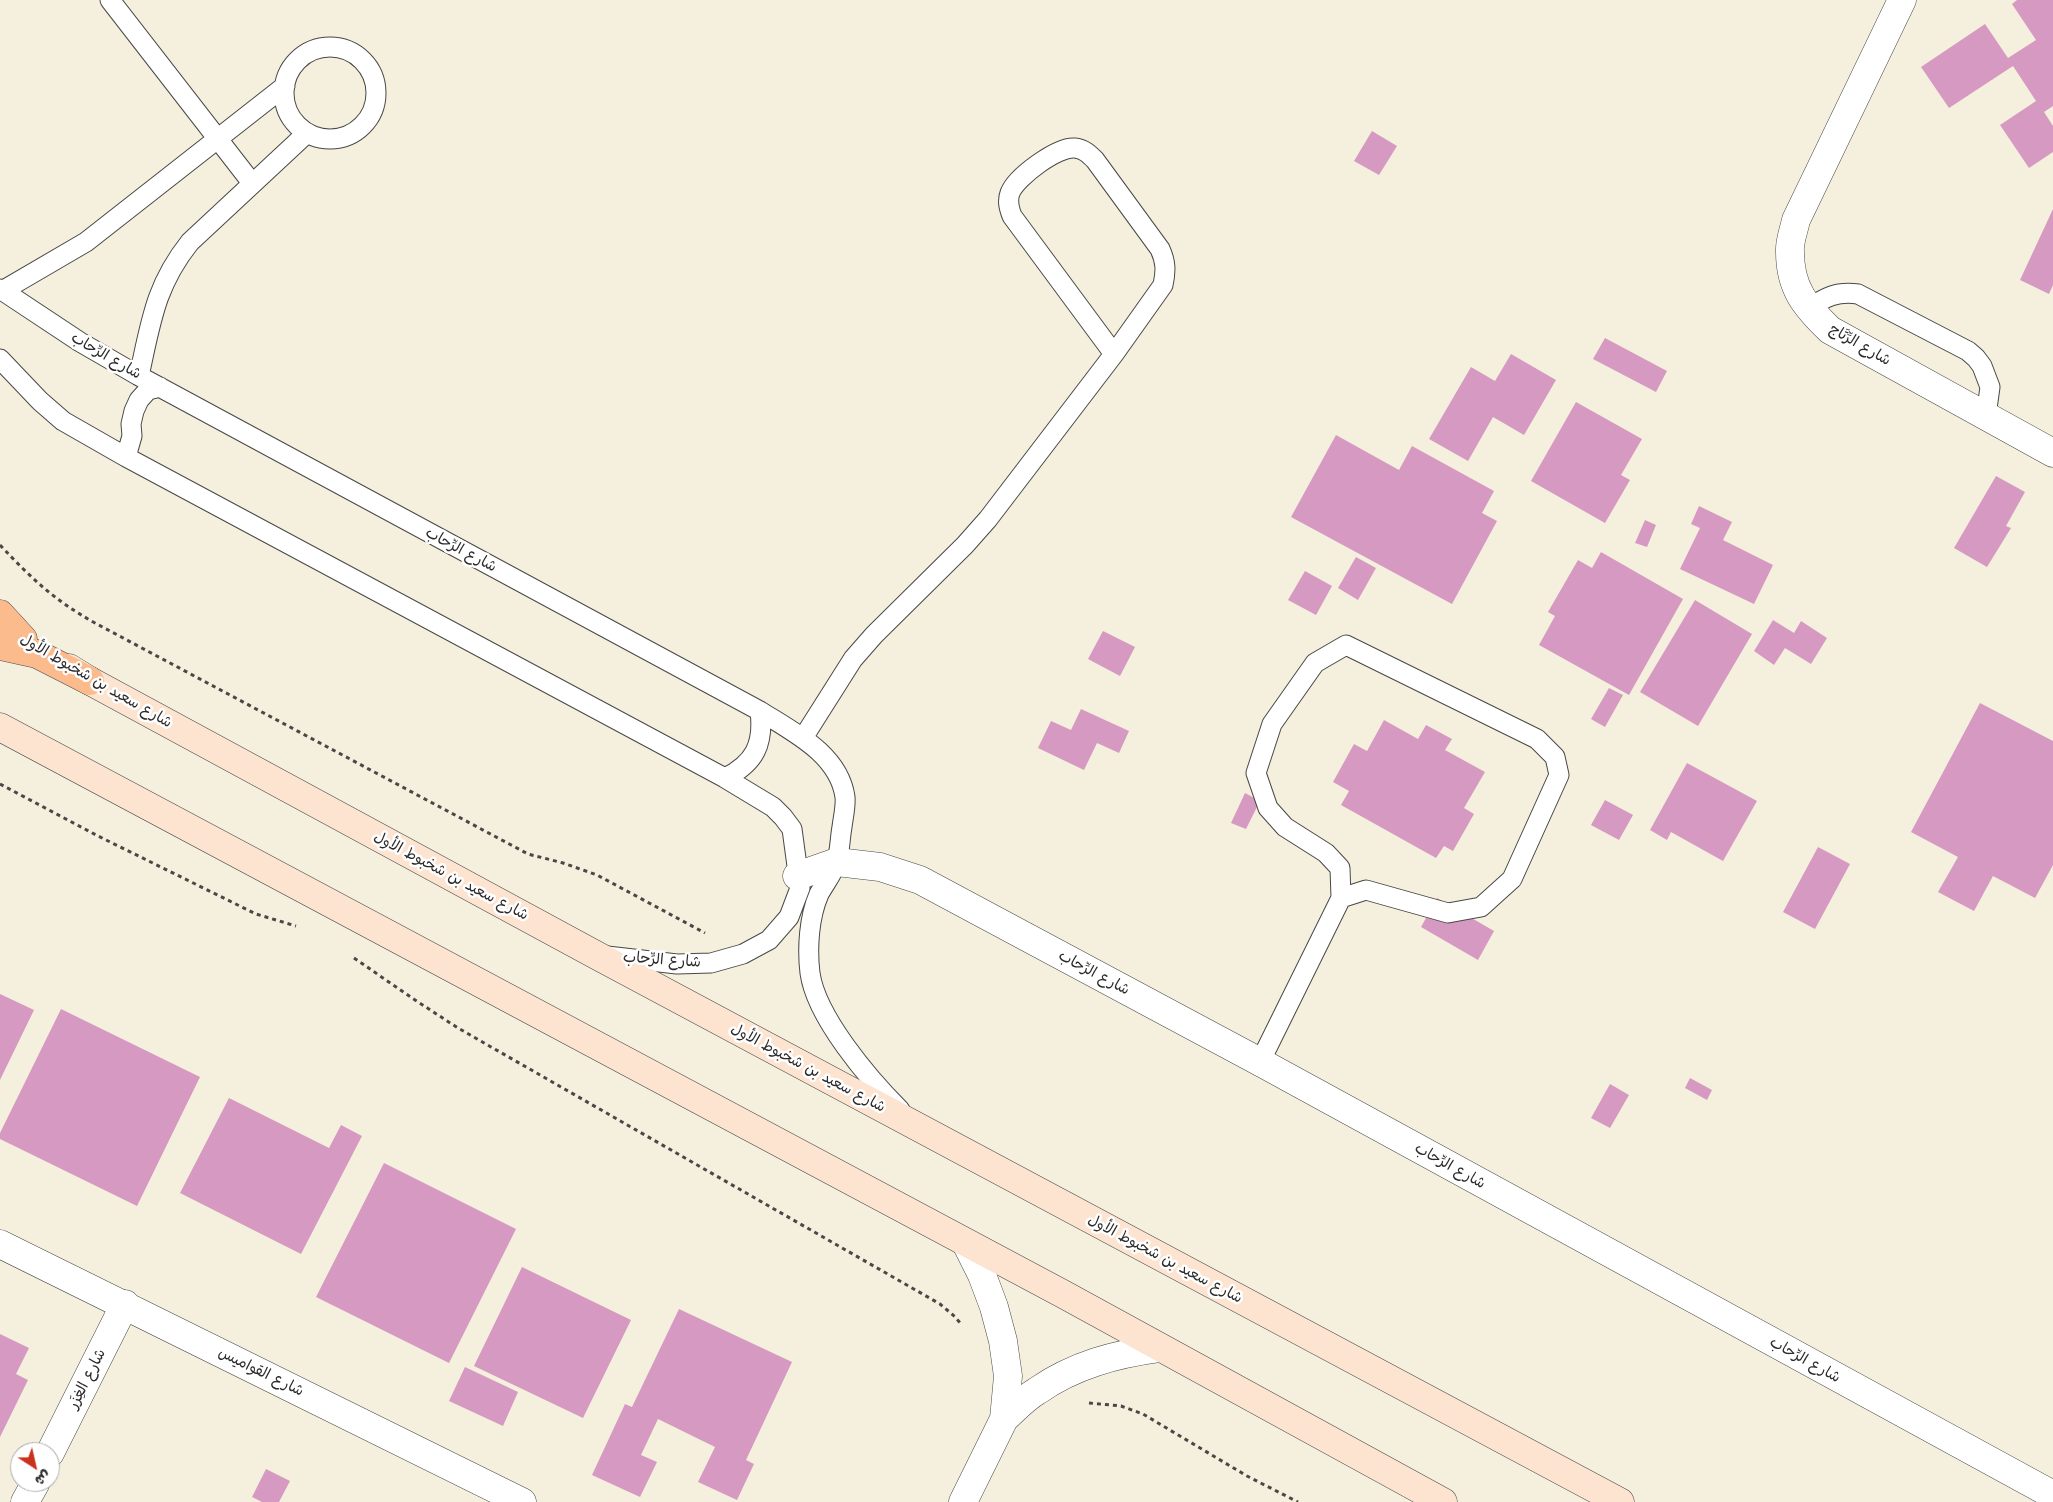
<!DOCTYPE html>
<html>
<head>
<meta charset="utf-8">
<style>
  body { margin:0 }
  #map { position:relative; width:2053px; height:1502px; overflow:hidden; background:#f5efdd; font-family:"Playpen Sans","Playpen Sans Arabic",sans-serif }
  canvas { display:block }
  .north { position:absolute; left:10px; top:1442px; width:50px; height:50px; box-sizing:border-box; background:#fff; border:1px solid #aaa; border-radius:50%; rotate:145deg; font-size:14px; font-weight:700; line-height:20px; text-align:center; color:#2b2b2b }
  .north::after { content:''; display:block; margin:auto; width:18px; height:22px; background:#c8321e; clip-path:polygon(50% 0,100% 100%,50% 72%,0 100%) }
</style>
</head>
<body>
<div id="map">
<canvas width="2053" height="1502"></canvas>
<div class="north">ش</div>
</div>
<script>
const ctx = document.querySelector('canvas').getContext('2d');
ctx.lineJoin = 'round';
function fill(path, color) { ctx.fillStyle = color; ctx.fill(path, 'evenodd'); }
function strokePath(path, color, width, dash) { ctx.strokeStyle = color; ctx.lineWidth = width; ctx.lineCap = dash ? 'butt' : 'round'; ctx.setLineDash(dash || []); ctx.stroke(path); }
function label(font, color, halo, rows, align = 'center') {
  ctx.font = font + ' "Playpen Sans","Playpen Sans Arabic",sans-serif'; ctx.lineWidth = 5; ctx.setLineDash([]); ctx.textBaseline = 'middle'; ctx.strokeStyle = halo; ctx.fillStyle = color; for (const [text, x, y, turn = 0] of rows) {
    ctx.save(); ctx.translate(x, y); ctx.rotate((+turn || 0) * Math.PI / 180); ctx.textAlign = isNaN(turn) ? turn : align; if (halo) ctx.strokeText(text, 0, 0); ctx.fillText(text, 0, 0); ctx.restore();
  }
}
fill(new Path2D(`
  M2017 0H2053V106L2044 112 2053 126V152L2029 168 2000 125 2036 101 2013 66 1949 108 1921 67 1985 24 2008 58 2036 40 2012 4Z
  M1372 131 1397 146 1379 175 1354 161Z
  M2053 209V285L2049 294 2020 280Z
  M1605 338 1667 371 1656 392 1593 359Z
  M1511 354 1556 380 1524 435 1493 417 1468 461 1429 439 1471 367 1495 381Z
  M1576 402 1642 439 1621 475 1630 480 1605 523 1531 481Z
  M1336 435 1399 470 1412 446 1494 491 1482 513 1497 521 1452 604 1291 517Z
  M1996 476 2025 492 2006 526 2011 528 1987 567 1954 548Z
  M1699 506 1732 522 1723 540 1773 565 1754 604 1680 569 1700 528 1691 524Z
  M1645 520 1656 525 1647 547 1635 543Z
  M1601 552 1683 599 1629 695 1539 645 1555 616 1548 612 1578 560 1592 568Z
  M1356 557 1376 568 1358 600 1338 588Z
  M1305 571 1332 586 1316 615 1288 600Z
  M1695 600 1752 634 1698 726 1640 692Z
  M1773 620 1794 633 1801 621 1827 638 1811 664 1785 648 1774 665 1754 651Z
  M1103 631 1135 647 1120 676 1088 659Z
  M1609 688 1623 695 1605 727 1591 719Z
  M1980 703 2053 741V865L2035 898 1993 876 1974 911 1938 892 1958 857 1911 832Z
  M1081 709 1129 731 1119 753 1097 743 1084 770 1038 748 1051 721 1071 730Z
  M1384 720 1418 739 1426 725 1452 739 1445 750 1485 772 1464 808 1474 814 1453 851 1444 846 1436 858 1341 805 1349 791 1333 782 1354 744 1367 751Z
  M1687 763 1757 801 1723 861 1671 832 1667 840 1650 830Z
  M1245 793 1260 801 1246 829 1231 823Z
  M1605 800 1633 815 1619 840 1591 825Z
  M1818 847 1850 864 1815 929 1783 912Z
  M1437 898 1494 931 1478 960 1421 927Z
  M0 994 34 1010 0 1080Z
  M61 1009 200 1077 137 1206 0 1139V1133Z
  M1690 1078 1712 1090 1707 1100 1685 1088Z
  M1610 1084 1629 1095 1610 1128 1591 1118Z
  M229 1098 329 1148 341 1125 362 1136 301 1254 180 1193Z
  M384 1163 516 1229 449 1363 316 1297Z
  M522 1267 631 1320 583 1418 474 1366Z
  M679 1309 792 1362 746 1460 754 1464 737 1500 698 1482 715 1447 658 1419 641 1455 657 1462 640 1497 592 1475 625 1404 632 1407Z
  M0 1334 29 1348 16 1374 28 1380 0 1437Z
  M465 1367 518 1392 503 1426 449 1401Z
  M266 1469 290 1481 279 1502H262L252 1497Z`), '#d69ac2');
const service = new Path2D(`
  M110 0 252 183
  M284 93a46 46 0 1 1 92 0a46 46 0 1 1-92 0Z
  M0 289 80 342 139 376 760 711C793 732 839 754 845 797 846 806 843 818 842 827 840 838 840 850 837 861 834 872 825 883 819 894 809 917 807 948 810 973 816 1017 869 1079 900 1110
  M2 291 86 242 285 86
  M1808 309C1825 297 1837 291 1858 294L1968 351 1976 358 1982 366 1990 387 1986 416
  M0 359 40 401 63 421 126 457 725 778 773 807 783 817 792 829 800 888 789 917 769 940 743 954 711 963 677 964 607 956
  M139 376C151 322 155 286 190 242L307 133
  M126 457 132 436 131 424 134 411 139 400 148 390 160 387
  M803 738 853 659 874 635 965 545 988 519 1114 354 1163 285C1166 271 1166 262 1160 249L1095 160C1089 154 1084 149 1075 148 1058 146 1016 177 1010 193 1007 201 1009 208 1012 216L1114 354
  M725 778C755 763 764 744 760 711
  M1260 1062 1341 898 1366 890 1448 913 1481 907 1512 879 1559 775 1555 757 1537 739 1346 645 1315 663 1272 724 1256 773 1268 808 1285 827 1326 853 1340 868 1341 898`);
const minor = new Path2D(`
  M1902 0 1796 220C1794 230 1789 242 1790 252 1790 288 1805 306 1830 330L2053 453
  M797 876 837 862 880 867 920 880 1260 1062 2053 1495
  M0 1244 522 1502
  M1004 1419C1015 1409 1025 1398 1037 1391 1074 1365 1116 1354 1160 1348
  M50 1453 125 1304
  M25 1502 36 1482
  M963 1502 1004 1419 1008 1376 1003 1341 994 1307 982 1275 966 1243`);
const secondary = new Path2D(`
  M69 668 90 681 596 955 1620 1502
  M0 727 1063 1294 1443 1502`);
const primary = new Path2D(`
  M0 614 23 639
  M0 646 37 654 90 681`);
strokePath(service, '#494846', 21);
strokePath(minor, '#494846', 29);
strokePath(secondary, '#494846', 29);
strokePath(primary, '#494846', 29);
strokePath(new Path2D(`
  M0 545C32 579 54 600 95 623L528 854 563 863 597 875 705 933
  M0 784 96 835 256 914 296 926
  M354 958 415 1000 458 1028 940 1304 953 1315 962 1325
  M1089 1403 1121 1406 1143 1414 1247 1476 1298 1502`), '#494846', 3, [4, 4]);
strokePath(service, '#fff', 19);
strokePath(minor, '#fff', 28);
strokePath(secondary, '#fde4d1', 28);
strokePath(primary, '#fbbb8d', 28);
label('15px', '#2b2b2b', '#fff', [
  ["شارع الرِّتَاج",1860,345,30],
  ["شارع الرِّحاب",106,356,30],
  ["شارع الرِّحاب",461,550,28],
  ["شارع سعيد بن شخبوط الأول",96,681,30],
  ["شارع سعيد بن شخبوط الأول",451,876,28],
  ["شارع الرِّحاب",662,960,4],
  ["شارع الرِّحاب",1094,973,28],
  ["شارع سعيد بن شخبوط الأول",808,1068,28],
  ["شارع الرِّحاب",1450,1166,29],
  ["شارع سعيد بن شخبوط الأول",1165,1259,28],
  ["شارع الرِّحاب",1805,1360,29],
  ["شارع القواميس",261,1372,26],
  ["شارع الغِزَر",87,1379,-63]
]);
</script>
</body>
</html>
